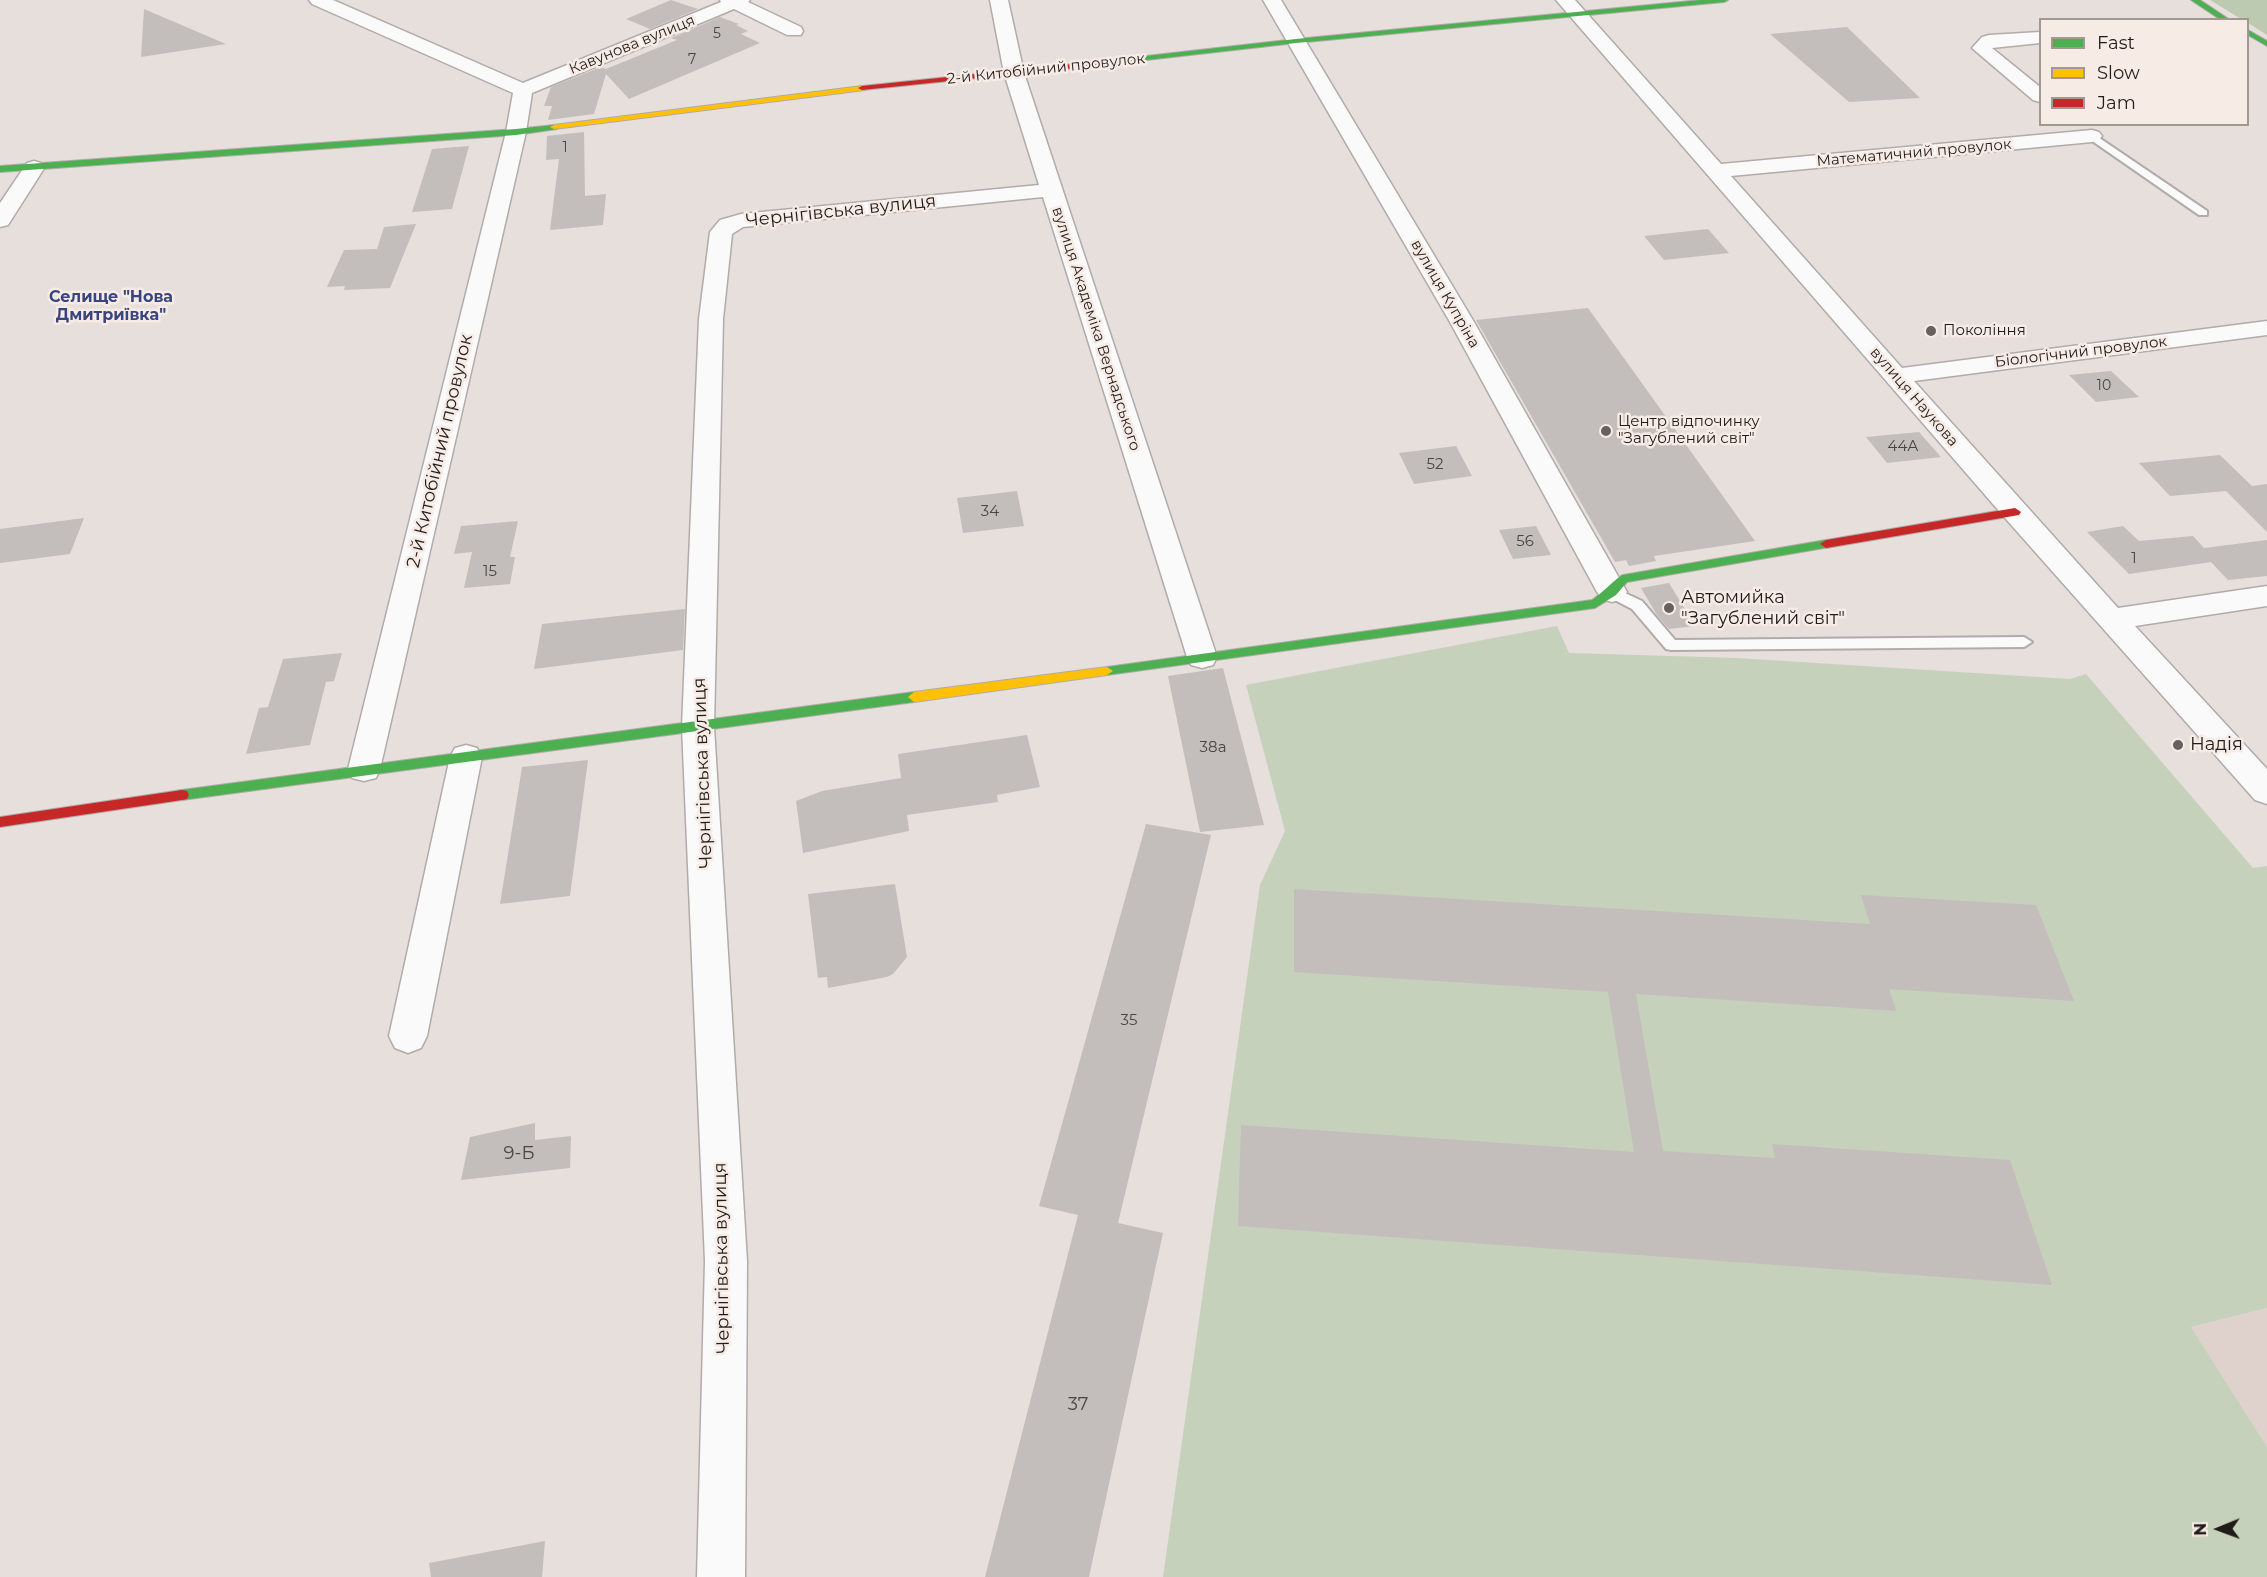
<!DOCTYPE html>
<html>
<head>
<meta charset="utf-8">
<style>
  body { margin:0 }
  #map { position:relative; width:2267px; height:1577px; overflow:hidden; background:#e6dfdc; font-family:Montserrat,sans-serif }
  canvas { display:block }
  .legend { position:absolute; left:2039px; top:18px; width:210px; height:108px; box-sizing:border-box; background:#f7ebe5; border:2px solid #a19894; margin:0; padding:8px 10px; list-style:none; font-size:18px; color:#211c1a }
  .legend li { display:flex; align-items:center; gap:12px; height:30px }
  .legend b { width:30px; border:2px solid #a19894 }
  .north { position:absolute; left:2189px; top:1499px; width:60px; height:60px; -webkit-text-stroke:4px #f7ebe5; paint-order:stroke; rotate:269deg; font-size:16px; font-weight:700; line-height:24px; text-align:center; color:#211c1a }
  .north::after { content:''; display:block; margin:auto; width:21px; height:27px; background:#211c1a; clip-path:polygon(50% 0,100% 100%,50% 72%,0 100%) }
</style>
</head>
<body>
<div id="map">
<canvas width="2267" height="1577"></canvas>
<ul class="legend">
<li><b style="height:8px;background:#4caf50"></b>Fast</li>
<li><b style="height:8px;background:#ffc107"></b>Slow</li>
<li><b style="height:8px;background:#c62828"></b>Jam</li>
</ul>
<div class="north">N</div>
</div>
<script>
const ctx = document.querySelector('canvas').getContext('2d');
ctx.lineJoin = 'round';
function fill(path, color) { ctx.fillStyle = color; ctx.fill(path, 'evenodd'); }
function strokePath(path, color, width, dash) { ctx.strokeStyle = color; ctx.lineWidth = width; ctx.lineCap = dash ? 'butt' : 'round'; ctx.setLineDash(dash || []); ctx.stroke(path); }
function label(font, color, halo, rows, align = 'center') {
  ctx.font = font + ' Montserrat,sans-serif'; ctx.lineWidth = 5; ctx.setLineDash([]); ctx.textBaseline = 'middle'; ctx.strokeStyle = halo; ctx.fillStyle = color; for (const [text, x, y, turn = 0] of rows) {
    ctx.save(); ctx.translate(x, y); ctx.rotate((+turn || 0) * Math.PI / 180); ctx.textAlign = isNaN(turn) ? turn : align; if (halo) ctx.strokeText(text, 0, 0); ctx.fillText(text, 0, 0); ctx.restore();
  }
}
fill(new Path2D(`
  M2267 1308V1447L2191 1327Z`), '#dfd1cb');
fill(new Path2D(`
  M1557 626 1569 653 1737 658 2070 679 2086 674 2253 868 2267 866V1308L2191 1327 2267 1447V1577H1163L1260 885 1285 831 1246 685Z`), '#c5d1bb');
fill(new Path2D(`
  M2210 0H2267V35L2248 23V20L2241 19Z`), '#bccab1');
fill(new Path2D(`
  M671 0 698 9 650 29 626 19Z
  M144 9 226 44 141 57Z
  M720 17 739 24 736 25 748 31 741 34 760 43 629 99 606 74 594 114 548 120 552 106H544L551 87 601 67 606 69 677 40 671 38Z
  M1847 27 1920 98 1849 102 1770 34Z
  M584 132 585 196 606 194 603 225 550 230 559 159 546 160 547 136Z
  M469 146 452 209 412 212 432 149Z
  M416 224 390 288 344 290 345 286 327 287 344 250 377 249 384 227Z
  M1708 229 1729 253 1664 260 1644 236Z
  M1588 308 1755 541 1654 556 1656 561 1629 566 1626 560 1615 562 1476 320Z
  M2111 371 2139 397 2096 402 2069 375Z
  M1919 432 1941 457 1887 463 1866 437Z
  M1456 446 1472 476 1414 484 1399 453Z
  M2220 455 2252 486 2267 484V532L2226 491 2170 496 2139 463Z
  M1017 491 1024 526 963 533 957 498Z
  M84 518 70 554 0 563V529Z
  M518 521 510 557H515L510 584 464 588 472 552 454 554 461 526Z
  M1536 526 1551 555 1513 559 1499 530Z
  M2123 526 2139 541 2193 536 2204 548 2267 540V576L2228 580 2211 562 2129 574 2087 532Z
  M1669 583 1695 626 1669 629 1657 615 1641 588Z
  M685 609 683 650 534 669 542 624Z
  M342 653 334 681 326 682 310 745 246 754 259 708 268 707 283 659Z
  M1223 668 1264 825 1200 832 1168 676Z
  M1027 735 1040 787 997 795 998 802 907 815 909 831 803 853 796 801 822 791 901 778 898 754Z
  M588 760 570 896 500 904 522 767Z
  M1146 824 1211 835 1118 1223 1163 1233 1089 1577H985L1078 1215 1039 1206Z
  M895 884 907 957 893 974 887 977 828 988 827 977 818 978 808 894Z
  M1294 889 1870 924 1861 895 2036 905 2074 1001 1889 989 1896 1011 1636 994 1663 1151 1775 1158 1772 1144 2010 1160 2052 1285 1238 1226 1241 1125 1634 1152 1608 992 1294 972Z
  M535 1123V1140L571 1136 570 1168 461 1180 470 1137Z
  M545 1541 542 1577H431L429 1563Z`), '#c3bebc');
const lane = new Path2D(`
  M2092 133 2207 211V215H2199L2088 138 2087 136Z
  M1612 587 1642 601 1675 640 2024 637 2032 642 2024 647 1671 650 1666 649 1632 609 1607 596 1605 592 1607 588Z`);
const street = new Path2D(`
  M309 0H333L523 83 721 2 720 0H750L748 2 801 27 803 31 801 35H787L734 9 532 93 526 132 380 769 376 778 364 781 352 778 348 769 506 132 513 93 312 4Z
  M990 0H1008L1024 73 1217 657 1213 665 1202 668 1191 665 1187 657 1043 197 743 227 732 234 723 319 714 727 747 1261 745 1577H697L705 1261 682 727 699 319 710 232 720 220 741 214 1039 185 1004 73Z
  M1263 0H1281L1474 322 1627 592 1622 599 1612 602 1602 599 1597 592 1450 322Z
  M1556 0H1575L1721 164 2092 130 2099 132 2102 136 2099 140 2092 142 1731 176 1902 368 2267 321V335L1914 381 2118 608 2267 586V606L2135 626 2267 769V804L2255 800 2005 518Z
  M2040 32V43L1992 48 2040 87V102L2033 100 1972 48 1982 37 1989 35Z
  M34 161 41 163 45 167 8 225 0 227V203L27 163Z
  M466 745 477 748 482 757 427 1036 421 1048 408 1053 395 1048 389 1036 450 757 455 748Z`);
const fast = new Path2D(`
  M1701 0H1728L1724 2 1296 43 1111 64 1107 62 1111 60 1296 39Z
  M2191 0H2200L2230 20H2221Z
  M2248 30 2267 41V46L2248 35Z
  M554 125 558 127 557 129 516 135 0 172V166L516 129Z
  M1826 540 1832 544 1830 547 1627 582 1616 595 1595 608 1107 675 1101 671 1107 667 1592 600C1600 595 1617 577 1623 575Z
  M914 692 920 697 914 702 182 800 177 799 175 795 177 791 182 790Z`);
const slow = new Path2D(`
  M862 86 866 88 865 90 554 129 550 127 554 125Z
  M1107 667 1113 671 1107 675 914 702 908 697 914 692Z`);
const jam = new Path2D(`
  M1111 60H1114V64L862 90 858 88 862 86Z
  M2015 508 2021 512 2019 515 1826 548 1820 544 1826 540Z
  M182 790 187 791 189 795 187 799 182 800 0 827V817Z`);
strokePath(lane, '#b1aba9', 4);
strokePath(street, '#b1aba9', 3);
strokePath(fast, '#b1aba9', 2);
strokePath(slow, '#b1aba9', 2);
strokePath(jam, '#b1aba9', 2);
fill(lane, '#fbfafa');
fill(street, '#fbfafa');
fill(fast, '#4caf50');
fill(slow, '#ffc107');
fill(jam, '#c62828');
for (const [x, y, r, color] of [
  [1931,331,6,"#66605e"],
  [1606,431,6,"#66605e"],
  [1669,608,6,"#66605e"],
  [2178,745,6,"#66605e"]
]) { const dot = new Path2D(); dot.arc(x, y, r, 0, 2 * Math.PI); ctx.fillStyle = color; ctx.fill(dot); strokePath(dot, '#f7ebe5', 2); }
label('14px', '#4a4442', null, [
  ["5",717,34],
  ["7",692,60],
  ["1",565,148],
  ["10",2104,386]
]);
label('15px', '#211c1a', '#f7ebe5', [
  ["Кавунова вулиця",632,45,-22],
  ["2-й Китобійний провулок",1046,69,-6],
  ["Математичний провулок",1914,153,-5],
  ["вулиця Купріна",1445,294,60],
  ["вулиця Академіка Вернадського",1096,329,72],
  ["Біологічний провулок",2081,352,-7],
  ["вулиця Наукова",1914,397,49]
]);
label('15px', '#211c1a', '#f7ebe5', [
  ["Покоління",1943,331],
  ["Центр відпочинку",1618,422],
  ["\"Загублений світ\"",1618,439]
], 'left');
label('15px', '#4a4442', null, [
  ["44А",1903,447],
  ["52",1435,465],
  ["34",990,512],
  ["56",1525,542],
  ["1",2134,559],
  ["15",490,572],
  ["38а",1213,748],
  ["35",1129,1021]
]);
label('bold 16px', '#394580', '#f7ebe5', [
  ["Селище \"Нова",111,297],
  ["Дмитриївка\"",111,315]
]);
label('18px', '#211c1a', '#f7ebe5', [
  ["Чернігівська вулиця",841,211,-6],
  ["2-й Китобійний провулок",440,451,-77],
  ["Чернігівська вулиця",703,773,-92],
  ["Чернігівська вулиця",722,1258,-91]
]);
label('18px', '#211c1a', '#f7ebe5', [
  ["Автомийка",1681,598],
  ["\"Загублений світ\"",1681,619],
  ["Надія",2190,745]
], 'left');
label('18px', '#4a4442', null, [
  ["9-Б",519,1154],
  ["37",1078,1405]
]);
</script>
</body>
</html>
